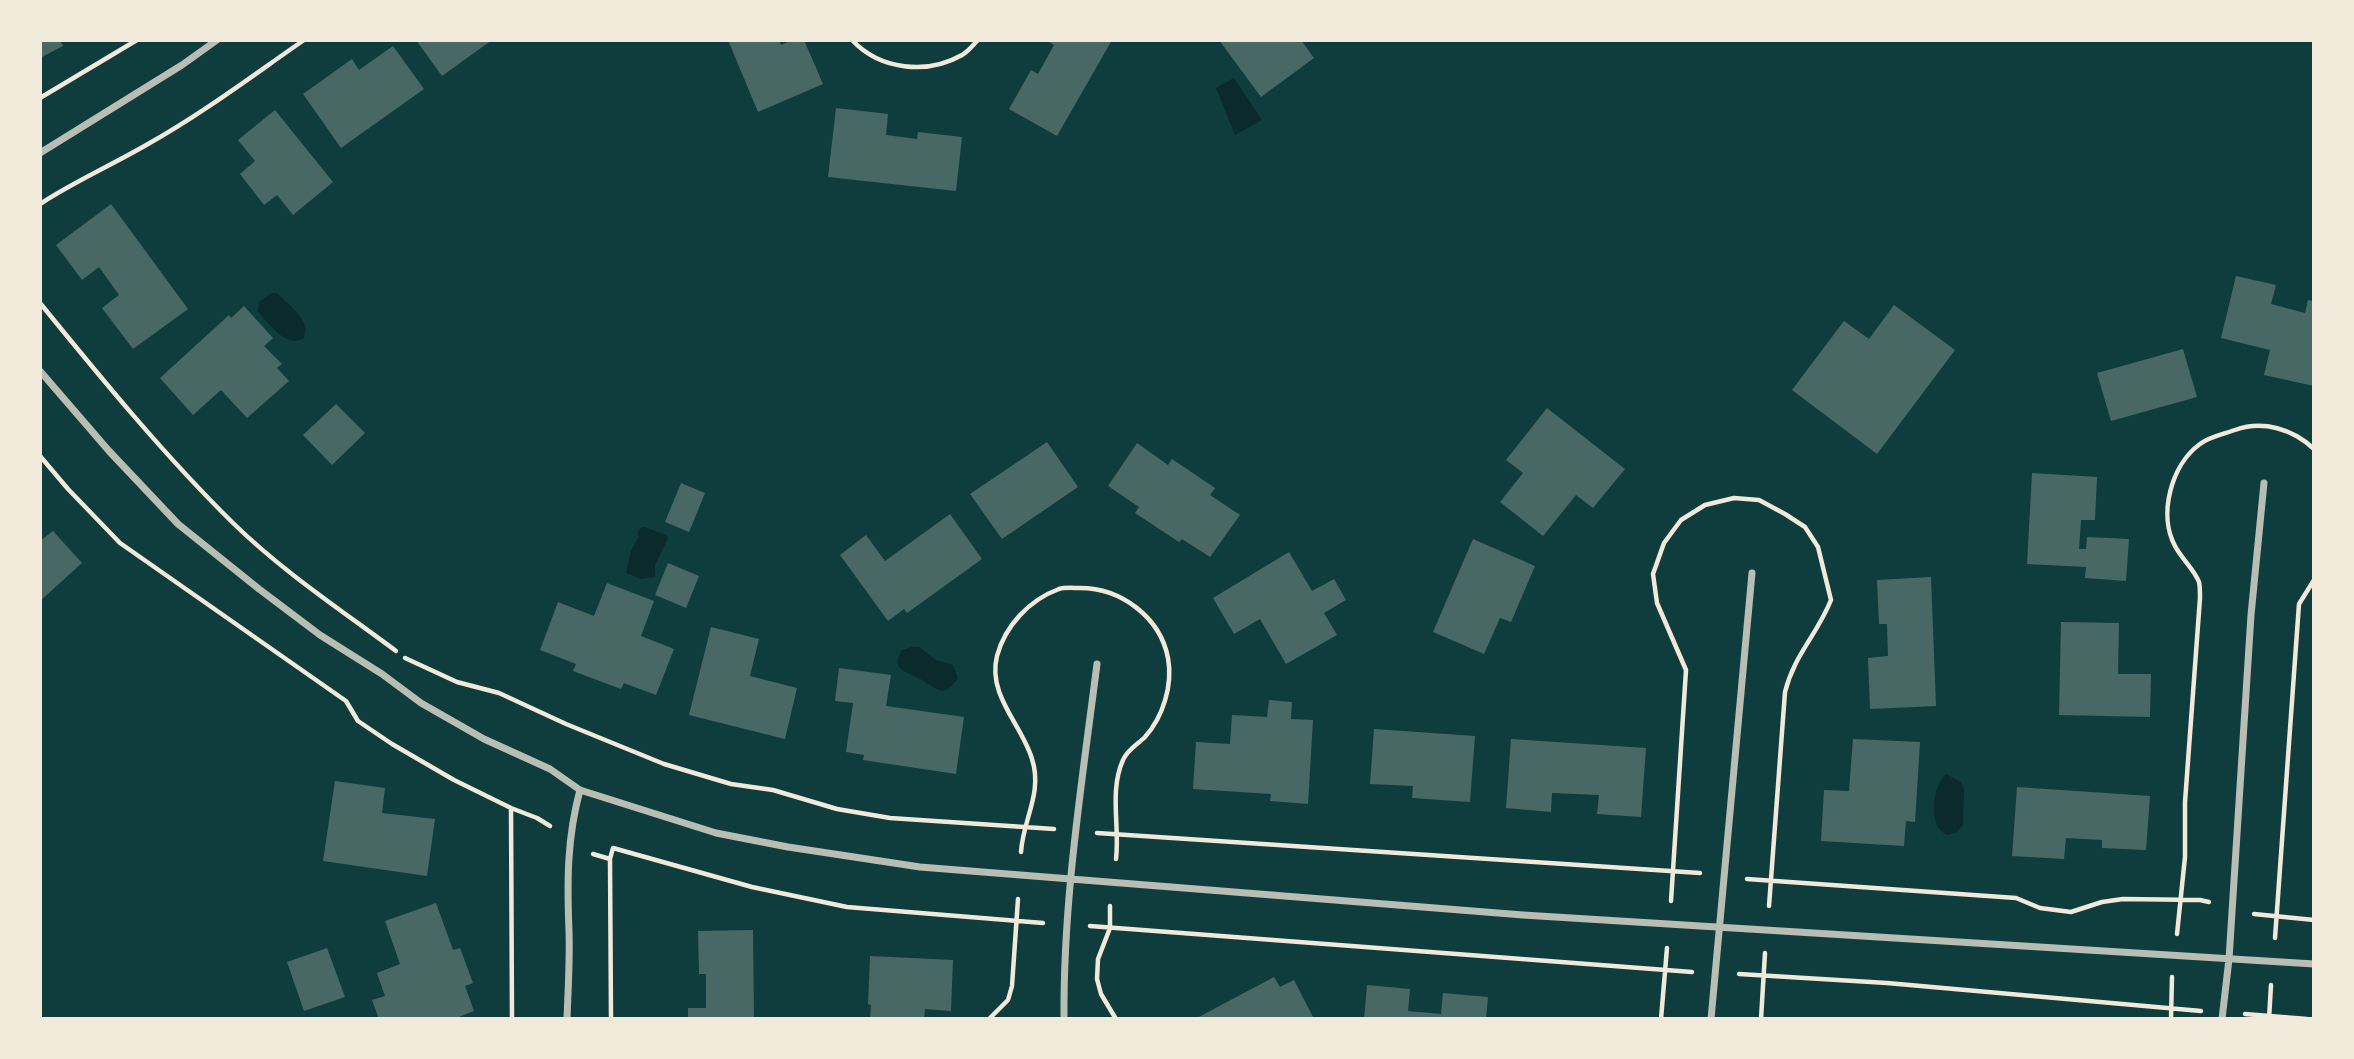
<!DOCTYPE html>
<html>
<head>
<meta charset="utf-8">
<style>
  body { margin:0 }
  #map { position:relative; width:2354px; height:1059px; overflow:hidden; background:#0f3d3e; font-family:"Golos Text",sans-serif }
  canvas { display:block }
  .frame { position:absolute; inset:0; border:42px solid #f1e9da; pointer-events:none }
</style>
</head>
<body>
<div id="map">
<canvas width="2354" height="1059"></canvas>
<div class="frame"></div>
</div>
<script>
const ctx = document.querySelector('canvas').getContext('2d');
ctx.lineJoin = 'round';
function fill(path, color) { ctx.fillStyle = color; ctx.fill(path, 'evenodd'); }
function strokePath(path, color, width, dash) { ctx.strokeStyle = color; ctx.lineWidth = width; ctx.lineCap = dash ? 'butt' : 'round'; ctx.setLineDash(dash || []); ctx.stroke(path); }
fill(new Path2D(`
  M1234 78 1262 120 1235 135 1216 88Z
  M272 293H277C289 306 313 321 303 339 284 347 270 324 258 312L259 302Z
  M644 527 666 535 668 538 655 565V577L641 579 626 573 631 551 639 536 637 534 640 528Z
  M912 647H919L936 660 953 665 958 678C944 699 937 689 922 680 909 672 888 670 902 650Z
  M1946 774 1961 782 1964 790 1963 825 1957 832 1948 835C1926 828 1933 785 1946 774Z`), '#0a2a2b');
fill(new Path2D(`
  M40 40H60L63 46 40 58Z
  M416 40H492L442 76Z
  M728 40H779L781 45 792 40H804L823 84 758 112Z
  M1046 40H1112L1057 136 1009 109 1031 70 1038 74 1054 45Z
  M1219 40H1301L1314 58 1261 97Z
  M393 46 424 89 341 148 303 94 352 59 359 70Z
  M836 108 888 114 886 135 917 139 918 132 962 137 956 191 828 177Z
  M275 110 333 182 293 215 277 195 264 205 240 174 255 161 238 140Z
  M111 204 188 309 133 349 102 308 119 295 99 267 82 280 56 245Z
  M2236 276 2276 285 2271 304 2305 313 2308 300 2314 301V386L2264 375 2270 350 2221 338Z
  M1894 305 1955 350 1877 454 1792 390 1844 321 1869 339Z
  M244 306 273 338 264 346 282 364 277 368 289 381 247 418 221 390 193 415 160 378 229 315 231 318Z
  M2183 349 2197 397 2111 421 2097 373Z
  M336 404 365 433 332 465 303 435Z
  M1547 408 1625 469 1593 508 1576 495 1543 536 1500 502 1523 473 1506 460Z
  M1047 442 1078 487 1002 539 970 494Z
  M1137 443 1168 465 1172 459 1215 488 1210 495 1240 515 1210 557 1182 539 1179 542 1135 513 1139 507 1108 486Z
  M2032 473 2097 477 2095 520H2081L2079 549H2086L2087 537 2129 539 2126 581 2085 578 2086 567 2027 564Z
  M681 483 705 493 689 532 665 522Z
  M950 514 982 559 907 613 904 609 888 621 840 555 866 535 885 561Z
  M53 531 82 563 40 601V541Z
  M1473 539 1535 566 1511 622 1500 618 1484 654 1433 632Z
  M1289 552 1312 591 1334 579 1346 600 1324 613 1337 635 1286 664 1260 619 1234 634 1213 598Z
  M668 563 699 576 686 608 655 595Z
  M1931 577 1936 706 1870 709 1868 658 1888 656 1887 624H1879L1877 580Z
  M607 583 654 601 641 636 674 649 656 695 624 683 621 689 573 671 576 664 540 650 558 602 594 616Z
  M2061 622 2119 623 2118 674H2151L2150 717 2059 715Z
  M711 627 759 639 750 676 797 688 785 739 689 715Z
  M839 668 891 675 886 706 964 717 956 774 863 760 864 755 846 752 853 703 835 701Z
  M1269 700 1292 702 1291 719 1313 720 1308 804 1270 801 1271 794 1193 789 1196 742 1230 744 1232 715 1267 717Z
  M1374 729 1475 736 1470 802 1412 798 1413 786 1370 784Z
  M1511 739 1646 748 1641 817 1597 814 1599 795 1552 793 1551 812 1506 808Z
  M1853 739 1920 742 1915 822 1906 821 1904 846 1821 841 1824 790 1849 791Z
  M335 781 385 788 382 813 435 819 427 876 323 861Z
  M2017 787 2150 796 2146 850 2102 848V840L2066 838 2064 859 2012 856Z
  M436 903 453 950 460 948 473 983 465 986 474 1011 454 1019H379L372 1000 385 996 377 973 400 964 385 921Z
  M753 930 754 1019H688V1008H706V974H699L698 931Z
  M327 948 345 997 304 1011 287 962Z
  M870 956 953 960 951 1011 925 1009 924 1019H870L871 1005 868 1004Z
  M1274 977 1280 987 1294 980 1314 1019H1195Z
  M1367 985 1410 989 1408 1011 1441 1014 1443 993 1488 997 1486 1019H1364Z`), '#486865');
strokePath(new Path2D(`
  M852 40C880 70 927 75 962 55 968 52 973 45 978 40
  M40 98 137 40
  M40 204C75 181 112 165 148 144 203 113 252 76 304 40
  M40 303C101 378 164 455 233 523 282 571 341 610 396 651
  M40 456 68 489 120 543 346 701 358 721 392 744 454 780 511 808 537 818 550 826
  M405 658 457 682 499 693 566 724 664 764 731 784 773 790 837 809 890 818 1054 829
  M511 808 512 1019
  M1097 833 1700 873
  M1021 852C1023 819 1043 793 1032 759 1022 725 987 695 997 656 1005 626 1029 600 1059 589 1065 587 1073 588 1080 588 1121 588 1160 617 1168 658 1173 685 1163 717 1145 737 1138 744 1127 750 1123 760 1109 791 1120 827 1116 859
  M593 854 610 859 613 848 752 887 847 907 1043 923
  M610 859 611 1019
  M1747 879 2016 898 2040 908 2071 912 2102 902 2123 899 2200 900 2209 902
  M1671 901 1686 670 1657 603 1653 574 1664 543 1681 520 1705 505 1734 498 1759 500 1785 514 1805 527 1818 547 1831 600C1817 635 1794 655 1785 692L1769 906
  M1110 906V928L1098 959 1097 979 1101 994 1116 1019
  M2254 914 2314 920
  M1090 926 1692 972
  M2177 934 2185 857V802L2200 598C2200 593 2200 586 2199 582 2194 569 2181 558 2175 546 2158 515 2171 465 2200 444 2209 437 2224 434 2235 430 2263 420 2293 429 2314 449
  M2275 938 2299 604 2314 580
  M1739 974 1887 983 2201 1011
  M2245 1014 2307 1019
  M989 1019 1008 1000 1012 986 1018 899
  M1661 1019 1667 948
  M1761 1019 1765 953
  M2171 1019 2172 977
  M2269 1019 2271 985`), '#f1e9da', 4.5);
strokePath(new Path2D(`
  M40 153 182 65 217 40
  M40 371 109 451 178 524 259 589 320 635 382 674 421 703 484 739 550 769 580 790 716 833 788 847 920 867 1523 915 2314 964
  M567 1019C568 990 570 960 569 931 567 881 567 838 580 790
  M1064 1019C1063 900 1082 782 1097 664
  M1711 1019 1752 573
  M2222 1019 2229 959 2251 615 2264 483`), '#b8beb3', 7);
</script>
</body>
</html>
